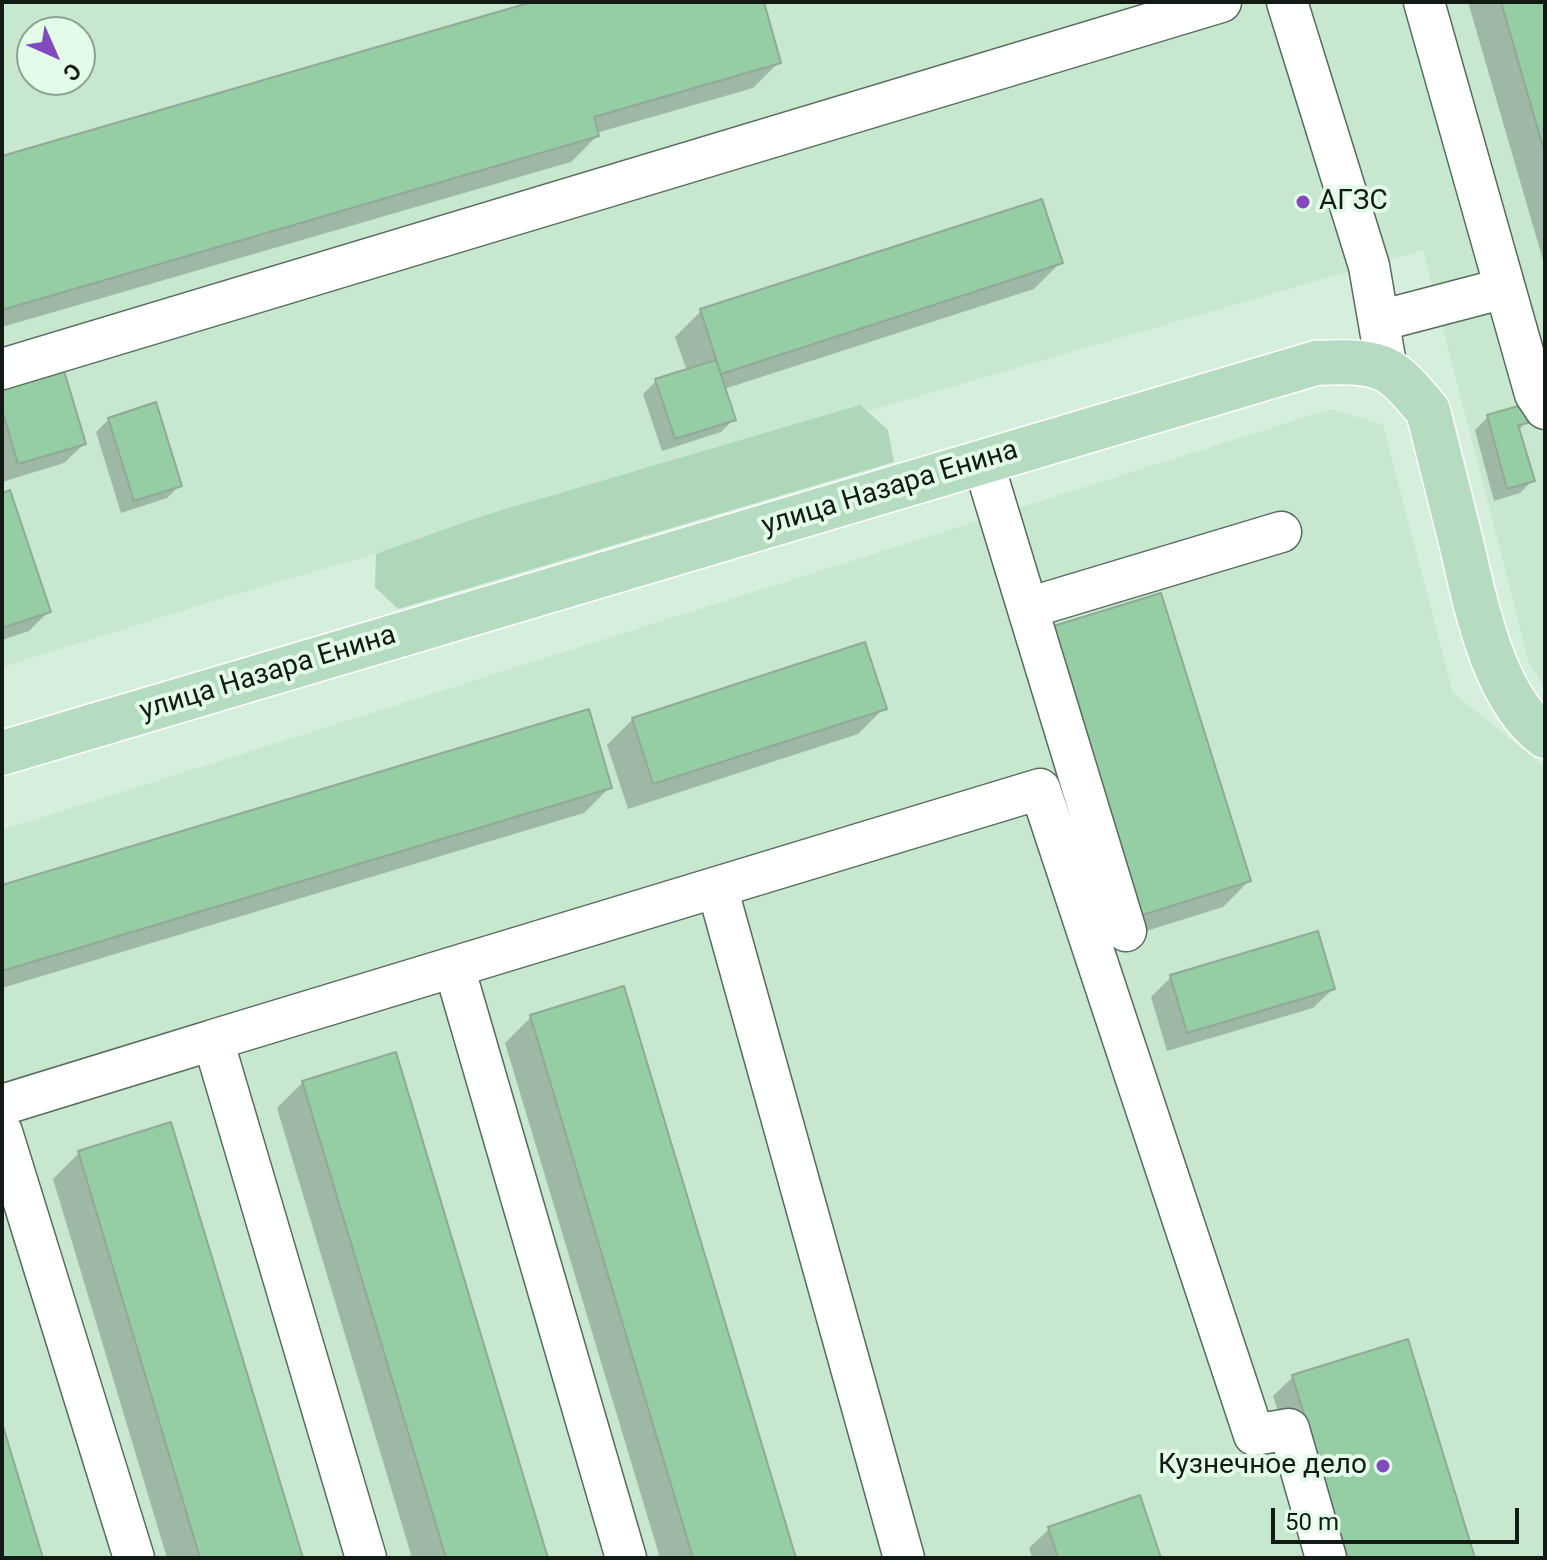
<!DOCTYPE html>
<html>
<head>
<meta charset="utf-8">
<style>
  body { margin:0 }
  #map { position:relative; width:1547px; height:1560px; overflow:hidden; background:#d6efdc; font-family:Roboto,sans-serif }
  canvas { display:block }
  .frame { position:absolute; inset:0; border:4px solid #111a13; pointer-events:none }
  .north { position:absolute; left:16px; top:16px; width:80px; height:80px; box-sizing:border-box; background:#e3fce9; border:2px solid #8fa293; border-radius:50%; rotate:135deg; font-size:22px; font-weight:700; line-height:32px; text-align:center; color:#111a13 }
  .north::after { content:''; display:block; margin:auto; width:28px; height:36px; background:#834ac0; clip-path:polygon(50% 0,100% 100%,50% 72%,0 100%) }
  .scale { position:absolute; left:1271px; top:1508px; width:248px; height:36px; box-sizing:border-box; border:4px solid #111a13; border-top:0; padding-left:10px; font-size:24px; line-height:28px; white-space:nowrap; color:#111a13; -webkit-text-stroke:6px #e3fce9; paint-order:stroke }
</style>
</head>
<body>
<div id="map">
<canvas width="1547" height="1560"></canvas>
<div class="frame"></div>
<div class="north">С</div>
<div class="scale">50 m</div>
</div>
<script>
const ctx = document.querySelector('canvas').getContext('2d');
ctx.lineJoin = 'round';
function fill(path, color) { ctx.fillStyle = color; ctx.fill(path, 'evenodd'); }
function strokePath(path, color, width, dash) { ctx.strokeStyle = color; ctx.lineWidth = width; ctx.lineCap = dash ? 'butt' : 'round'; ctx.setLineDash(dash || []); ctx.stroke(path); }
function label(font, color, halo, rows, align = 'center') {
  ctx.font = font + ' Roboto,sans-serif'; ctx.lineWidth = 8; ctx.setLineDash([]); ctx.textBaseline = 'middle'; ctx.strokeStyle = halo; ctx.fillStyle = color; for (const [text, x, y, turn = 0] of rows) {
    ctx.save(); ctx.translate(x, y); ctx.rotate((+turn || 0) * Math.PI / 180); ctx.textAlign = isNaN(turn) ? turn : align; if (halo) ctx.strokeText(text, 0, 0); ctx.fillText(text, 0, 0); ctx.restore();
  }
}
fill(new Path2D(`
  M2 2H1545V688L1529 663 1423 250 230 596 2 667ZM32 32H80V80H32Z
  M1331 409 1383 425 1453 693 1545 767V1558H2V830Z`), '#c7e7cf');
fill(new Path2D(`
  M860 405 888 430 894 462 398 609 375 587 376 554 482 516Z`), '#aed6b8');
fill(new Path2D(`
  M540 2H762L779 62 753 88 596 133 597 136 571 162 2 327V158Z
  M1468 2H1545V267Z
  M1060 263 1034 289 724 389 734 419 721 432 662 451 643 394 656 381 687 371 675 337 701 311Z
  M2 384 84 444 64 463 2 482Z
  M1488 417 1526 422 1518 431 1533 480 1520 493 1494 501 1475 430Z
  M109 419 180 485 167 498 121 513 96 432Z
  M2 495 48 612 29 631 2 640Z
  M1022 656 1249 881 1223 907 1111 942Z
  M884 708 858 734 628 809 607 745 633 719Z
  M610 787 584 813 2 988V887Z
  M1171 977 1333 989 1313 1008 1167 1051 1151 997Z
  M531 1017 794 1558H660L505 1043Z
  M303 1082 546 1558H412L277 1108Z
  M79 1153 300 1558H167L53 1179Z
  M1293 1377 1473 1558H1323L1273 1396Z
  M1049 1529 1159 1558H1032L1029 1548Z`), '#0003');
const building = new Path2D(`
  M532 2H764L781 63 594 117 599 136 2 310V156Z
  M1501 2H1545V154Z
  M1042 199 1063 263 721 374 700 309Z
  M716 360 736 420 675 439 655 379Z
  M62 364 86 444 18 464 2 410V382Z
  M156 402 182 486 134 501 108 418Z
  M1525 404 1528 423 1518 425 1535 481 1507 489 1487 415Z
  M10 490 51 612 2 628V493Z
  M1161 593 1251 881 1136 917 1047 628Z
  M865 642 887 709 653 784 632 718Z
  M589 709 612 788 2 971V885Z
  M1318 931 1335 989 1187 1033 1170 975Z
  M624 986 796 1558H693L530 1015Z
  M396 1052 548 1558H446L302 1081Z
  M171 1122 303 1558H200L78 1151Z
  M1408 1339 1475 1558H1348L1292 1375Z
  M2 1423 43 1558H2Z
  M1140 1495 1161 1558H1058L1048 1527Z`);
fill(building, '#95cda4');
strokePath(building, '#91a997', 2);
const minor = new Path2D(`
  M1287 2 1369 266 1387 370
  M1424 2 1535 394 1545 409
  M1379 321 1505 288
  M2 369 1221 2
  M983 462 1126 931
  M1028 608 1281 532
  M717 887 904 1558
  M454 967 626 1558
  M2 1105 213 1040
  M2 1132 134 1558
  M366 1558 213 1040 1040 789 1254 1435 1289 1429 1326 1558`);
const major = new Path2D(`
  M2 753 1316 363C1338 362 1366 360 1386 370 1401 377 1417 398 1428 411 1439 455 1450 499 1461 542 1475 602 1493 698 1545 736`);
strokePath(minor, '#566c5c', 43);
strokePath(major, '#fff', 47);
strokePath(minor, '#fff', 40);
strokePath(major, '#b5dbc0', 44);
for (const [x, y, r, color] of [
  [1303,202,8,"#834ac0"],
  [1383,1466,8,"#834ac0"]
]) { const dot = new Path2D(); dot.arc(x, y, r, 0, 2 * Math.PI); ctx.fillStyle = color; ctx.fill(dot); strokePath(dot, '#e3fce9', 3); }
label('28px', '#111a13', '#e3fce9', [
  ["АГЗС",1319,202],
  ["Кузнечное дело",1367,1466,"right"]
], 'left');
label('28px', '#111a13', '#e3fce9', [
  ["улица Назара Енина",890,489,-17],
  ["улица Назара Енина",268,674,-17]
]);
</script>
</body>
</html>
